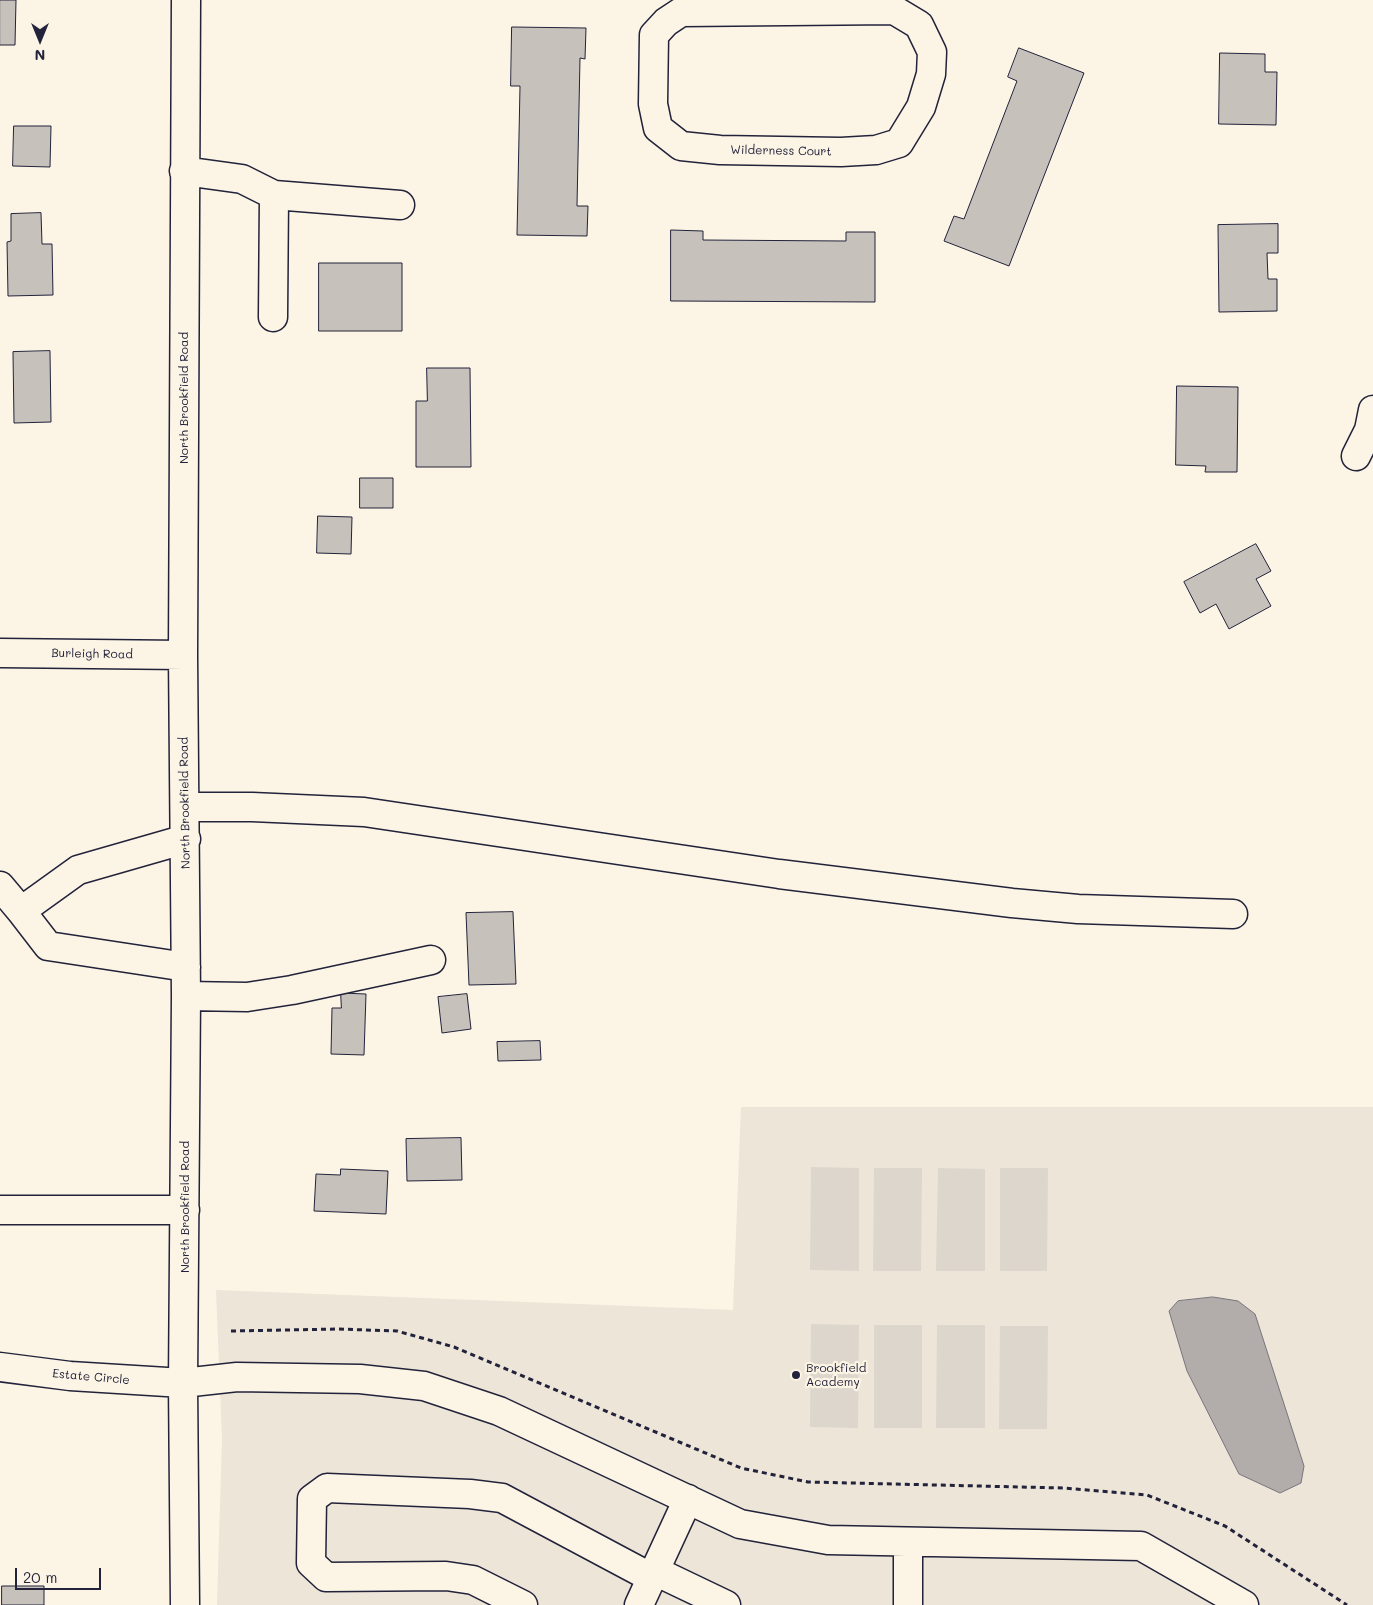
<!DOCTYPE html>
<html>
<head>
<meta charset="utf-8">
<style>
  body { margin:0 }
  #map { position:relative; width:1373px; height:1605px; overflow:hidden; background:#fcf5e5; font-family:Mali,sans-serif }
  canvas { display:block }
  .north { position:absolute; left:15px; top:15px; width:50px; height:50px; -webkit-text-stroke:4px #fcf5e5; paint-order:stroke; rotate:180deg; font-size:14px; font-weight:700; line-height:20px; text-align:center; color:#22223b }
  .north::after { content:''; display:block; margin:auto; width:18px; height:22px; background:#22223b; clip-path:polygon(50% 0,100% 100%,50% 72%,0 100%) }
  .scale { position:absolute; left:15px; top:1568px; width:86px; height:22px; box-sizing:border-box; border:2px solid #22223b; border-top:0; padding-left:6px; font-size:15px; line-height:18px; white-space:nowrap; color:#22223b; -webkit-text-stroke:4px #fcf5e5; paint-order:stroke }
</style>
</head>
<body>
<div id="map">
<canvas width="1373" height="1605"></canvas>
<div class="north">N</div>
<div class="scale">20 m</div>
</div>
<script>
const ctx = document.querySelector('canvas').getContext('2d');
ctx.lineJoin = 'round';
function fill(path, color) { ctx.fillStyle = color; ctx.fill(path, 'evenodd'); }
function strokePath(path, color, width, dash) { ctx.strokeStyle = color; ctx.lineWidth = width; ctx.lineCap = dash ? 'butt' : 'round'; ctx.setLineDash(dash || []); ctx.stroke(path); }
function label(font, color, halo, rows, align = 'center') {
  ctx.font = font + ' Mali,sans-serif'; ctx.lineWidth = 4.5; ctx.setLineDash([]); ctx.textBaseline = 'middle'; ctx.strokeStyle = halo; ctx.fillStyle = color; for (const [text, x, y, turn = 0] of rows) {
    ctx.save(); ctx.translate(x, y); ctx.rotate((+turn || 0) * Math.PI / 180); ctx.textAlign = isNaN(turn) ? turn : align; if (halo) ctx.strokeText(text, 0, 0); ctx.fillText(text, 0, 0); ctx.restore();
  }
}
fill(new Path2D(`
  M741 1107H1373V1605H217L222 1439 216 1290 733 1310Z`), '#ece5d8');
fill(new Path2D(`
  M811 1167 859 1168V1271L810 1270Z
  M874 1168H922L921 1271H873Z
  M938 1168 985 1169V1271H936Z
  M1000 1168H1048L1047 1271H1000Z
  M811 1324 859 1325 858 1428 810 1427Z
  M874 1325H922V1428H874Z
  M937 1325H985V1428H936Z
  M1000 1326H1048L1047 1429H999Z`), '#dcd6cc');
const water = new Path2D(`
  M1213 1297 1238 1301 1255 1314 1304 1466 1301 1483 1280 1493 1239 1474 1187 1371 1169 1311 1178 1301Z`);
fill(water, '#b2adab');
strokePath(water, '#78757e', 1);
const building = new Path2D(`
  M0 0H16L15 45H0Z
  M512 27 586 28 585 59 580 58 577 206H588L587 236 517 235 520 86H511Z
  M1019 48 1084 73 1009 266 944 241 954 216 964 219 1017 81 1008 77Z
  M1220 53 1265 54V72H1277L1276 125 1219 124Z
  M14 126H51L50 167 13 166Z
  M41 213 42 244H52L53 295 8 296 7 242 11 241V214Z
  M1278 224V253H1267L1268 279H1277V311L1219 312 1218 225Z
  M671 230 703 231V240L846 241V232H875V302L671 301Z
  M319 263H402V331H319Z
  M50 351 51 422 14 423 13 352Z
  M427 368H470L471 467H416V401H427Z
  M1177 386 1238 387 1237 472H1205L1206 466 1176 465Z
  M360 478H393V508H360Z
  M318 516 352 517 351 554 317 553Z
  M1256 544 1271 571 1256 579 1271 606 1229 629 1216 604 1200 613 1184 582Z
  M513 912 516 984 469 985 466 913Z
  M341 993 366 994 364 1055 331 1054 332 1008H341Z
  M467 994 471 1029 442 1033 438 997Z
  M540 1041 541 1060 498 1061 497 1042Z
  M461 1138 462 1180 407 1181 406 1139Z
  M341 1169 388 1171 386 1214 314 1211 316 1174 340 1175Z
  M2 1586H44V1605H2Z`);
fill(building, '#c6c1bb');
strokePath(building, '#22223b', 1);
const minor = new Path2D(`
  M894 10 919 25 932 52 931 74 921 107 899 143 876 150 841 152 720 150 681 146 658 128 653 104 654 35 666 22 681 12Z
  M184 171 242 179 274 195 400 205
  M273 317 274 195
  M1356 456 1369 430 1373 410
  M0 653 183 655
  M185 807H252L364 812 779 874 1012 903 1078 909 1233 914
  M0 886 21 911
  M186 967 48 946 21 911 78 870 186 839
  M186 996 247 997 292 990 431 960
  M0 1210H185
  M0 1367 70 1376 183 1383 237 1377 360 1379 424 1386 499 1411 740 1524 828 1540 1141 1546 1244 1605
  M908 1542V1605
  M655 1571 726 1605
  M185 1605 183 1383 186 996 183 655 186 0
  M523 1605 473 1580 446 1576 326 1577 311 1563 312 1499 327 1488 470 1494 502 1498 652 1578
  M639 1605 688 1499`);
strokePath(minor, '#22223b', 31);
strokePath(new Path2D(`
  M231 1331 337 1329 397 1331 454 1347 741 1468 808 1482 1064 1488 1147 1495 1225 1526 1347 1605`), '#22223b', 3, [5, 4]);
strokePath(minor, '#fcf5e5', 28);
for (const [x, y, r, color] of [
  [796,1375,5,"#22223b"]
]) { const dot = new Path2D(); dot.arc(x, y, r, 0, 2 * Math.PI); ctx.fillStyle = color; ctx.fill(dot); strokePath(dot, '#fcf5e5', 2); }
label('12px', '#22223b', '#fcf5e5', [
  ["Wilderness Court",781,151,1],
  ["North Brookfield Road",184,398,-90],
  ["Burleigh Road",92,654,1],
  ["North Brookfield Road",185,803,-91],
  ["North Brookfield Road",185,1207,-90],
  ["Estate Circle",91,1377,5]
]);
label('12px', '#22223b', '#fcf5e5', [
  ["Brookfield",806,1368],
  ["Academy",806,1382]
], 'left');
</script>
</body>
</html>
